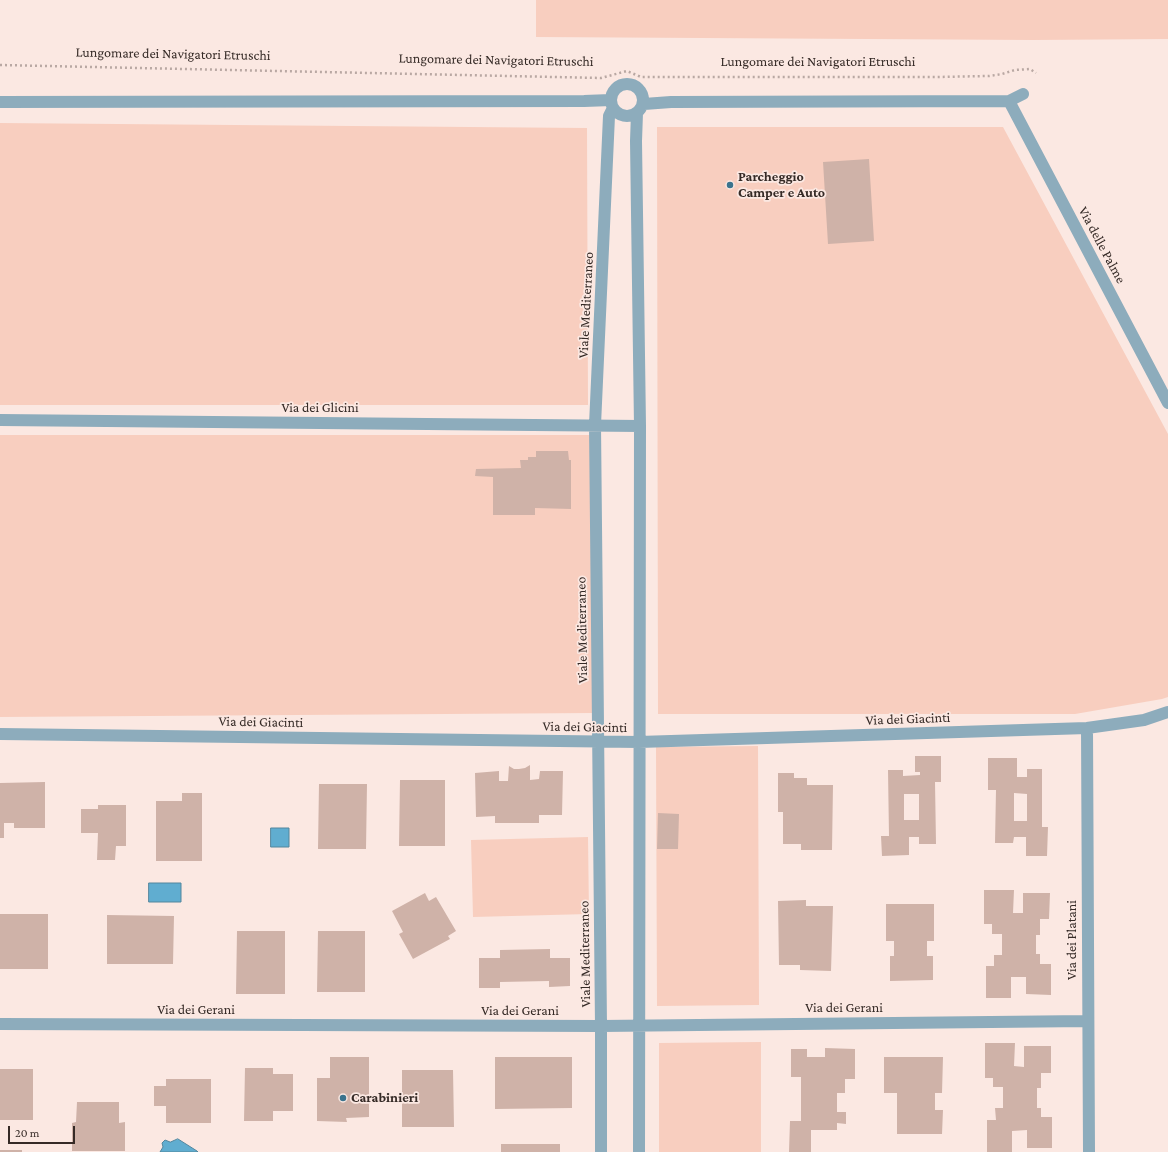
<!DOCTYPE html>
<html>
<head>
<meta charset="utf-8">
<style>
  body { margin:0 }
  #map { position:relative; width:1168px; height:1152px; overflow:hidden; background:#fbe8e2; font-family:"Crimson Pro",serif }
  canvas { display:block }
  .scale { position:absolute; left:8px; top:1126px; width:67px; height:18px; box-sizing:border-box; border:2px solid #352a26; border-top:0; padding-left:5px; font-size:12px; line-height:14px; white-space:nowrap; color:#352a26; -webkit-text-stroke:3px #fbe8e2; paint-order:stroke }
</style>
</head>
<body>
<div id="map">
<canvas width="1168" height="1152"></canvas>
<div class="scale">20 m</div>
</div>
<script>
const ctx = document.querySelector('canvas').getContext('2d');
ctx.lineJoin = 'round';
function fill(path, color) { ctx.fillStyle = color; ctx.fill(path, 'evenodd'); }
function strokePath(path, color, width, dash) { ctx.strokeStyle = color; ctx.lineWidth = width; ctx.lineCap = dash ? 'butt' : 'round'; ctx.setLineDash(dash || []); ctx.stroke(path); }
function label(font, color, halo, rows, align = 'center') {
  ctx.font = font + ' "Crimson Pro",serif'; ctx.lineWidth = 3.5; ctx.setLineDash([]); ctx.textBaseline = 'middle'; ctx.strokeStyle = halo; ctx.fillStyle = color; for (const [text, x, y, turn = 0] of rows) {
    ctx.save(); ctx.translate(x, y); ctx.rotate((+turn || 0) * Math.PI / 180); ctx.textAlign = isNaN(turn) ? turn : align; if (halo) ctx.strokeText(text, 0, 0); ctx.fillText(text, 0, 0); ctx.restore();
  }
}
fill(new Path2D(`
  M536 0H1168V39L1033 40 536 37Z
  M0 123 587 128 588 405H0Z
  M657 127H1003L1168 434V697L1162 699 1075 714H658Z
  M0 435H592L594 713 0 717Z
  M758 746 759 1005 657 1006 656 747Z
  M588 837 589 914 473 917 471 840Z
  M761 1042V1152H659V1043Z`), '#f8cebf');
const water = new Path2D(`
  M271 828H289V847H271Z
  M149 883H181V902H149Z
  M178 1139 197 1151 198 1152H160L163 1147 162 1143 165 1140 170 1142Z`);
fill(water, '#60add0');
strokePath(water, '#53869d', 1);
fill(new Path2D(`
  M869 159 874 241 828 244 823 162Z
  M536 451H568L569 460H571V509L535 508V515H493V477L475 476 476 469 521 468 520 460H528V457H536Z
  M915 756H941V782H935L936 844H919V837H909V855L882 856 881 836H889L888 770H903V776L920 775V772H915ZM904 794H919V820H904Z
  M988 758H1017V777H1027V769H1042V827H1048L1047 856H1026V837H1014L1013 843H995L996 790H988ZM1014 793 1027 794V821H1014Z
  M530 765V780L539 779 540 771H563L562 815H539V823H495V816L476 817 475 773 499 771V781H508L509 766 514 769H519L525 768Z
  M778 773H794V778H807V785H833L832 850H801V844H783V812H778Z
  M400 780H445V846H399Z
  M45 782V828H14V823H4V838H0V783Z
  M319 784H367L366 849H318Z
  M182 793H202V861H156V801H182Z
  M98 805H126V846H116L115 860H97L98 833H81V809H98Z
  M658 813 679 814 678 849H657Z
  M984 890H1014L1013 913H1023V893H1050L1049 919H1040V935H1036V954H1040V964H1051V995L1026 994V977H1011V998H986V966H994V955H1002V934H992V924H984Z
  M425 893 429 901 436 897 456 931 448 936 450 939 413 959 399 934 403 932 392 911Z
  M806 900V906H833L831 971 800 970V965H779L778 901Z
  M886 904H934V941H927V956H933V980L890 981V956H894V941H886Z
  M0 914H48V969H0Z
  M107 915 174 916 173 964H107Z
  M237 931H285V994H236Z
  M318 931H365V992H317Z
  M550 949V958H570V986L549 987V981L500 982V988H479V958H500V950Z
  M985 1043H1015L1014 1066 1024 1067V1046H1051V1073H1041V1088H1037V1108H1041V1117H1052V1148H1027V1130L1012 1131V1152H987V1120H996L995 1108H1003V1087H993V1078H985Z
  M825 1048 855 1049V1079H845V1093H837V1112H846V1124L837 1123V1130H811V1152H789L790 1121H801V1077H791V1049H807V1057H825Z
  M330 1057H369V1117L346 1118 347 1122 317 1121V1078H330Z
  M495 1057H572V1108L495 1109Z
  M884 1057H943L942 1093H935V1110H943L942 1134H897V1093H884Z
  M245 1068H273V1074H293V1111H273V1121H244Z
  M0 1069H33V1120H0Z
  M402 1070H453L454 1127H402Z
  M166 1079H211V1123H166V1106H154V1086H166Z
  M77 1102H119V1123L125 1122V1151H72V1123L76 1122Z
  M501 1144H560V1152H501Z
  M0 1150H22V1152H0Z`), '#cfb2a8');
strokePath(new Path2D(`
  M0 65 601 78 627 71 641 77H937L989 76 1002 74 1015 70 1030 69 1036 73`), '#b9a8a3', 2.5, [2, 3]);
strokePath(new Path2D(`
  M611 100a16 16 0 1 1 32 0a16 16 0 1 1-32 0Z
  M1009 101 1168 403
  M0 102 584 101 611 100
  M644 104 671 102 1009 101 1023 94
  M637 113 636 141 640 426 639 1152
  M0 420 640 426
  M1087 728 1089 1152
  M0 734 639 742 1087 728 1144 720 1168 712
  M0 1024 601 1026 1088 1021
  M601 1152V1026L595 425 609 116 613 108`), '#8dacbc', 12);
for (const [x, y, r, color] of [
  [730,185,4,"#3b738d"],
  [343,1098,4,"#3b738d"]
]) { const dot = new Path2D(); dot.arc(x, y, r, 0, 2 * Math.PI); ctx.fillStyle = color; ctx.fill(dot); strokePath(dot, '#fbe8e2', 1.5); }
label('14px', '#352a26', '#fbe8e2', [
  ["Lungomare dei Navigatori Etruschi",173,54,1],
  ["Lungomare dei Navigatori Etruschi",496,60,1],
  ["Lungomare dei Navigatori Etruschi",818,62],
  ["Via delle Palme",1102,245,62],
  ["Viale Mediterraneo",586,305,-87],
  ["Via dei Glicini",320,408],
  ["Viale Mediterraneo",582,630,-91],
  ["Via dei Giacinti",908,719,-2],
  ["Via dei Giacinti",261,722,1],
  ["Via dei Giacinti",585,727,1],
  ["Via dei Platani",1072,940,-90],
  ["Viale Mediterraneo",585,954,-91],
  ["Via dei Gerani",844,1008],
  ["Via dei Gerani",196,1010],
  ["Via dei Gerani",520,1011]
]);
label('bold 14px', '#352a26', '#fbe8e2', [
  ["Parcheggio",738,177],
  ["Camper e Auto",738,193],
  ["Carabinieri",351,1098]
], 'left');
</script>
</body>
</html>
